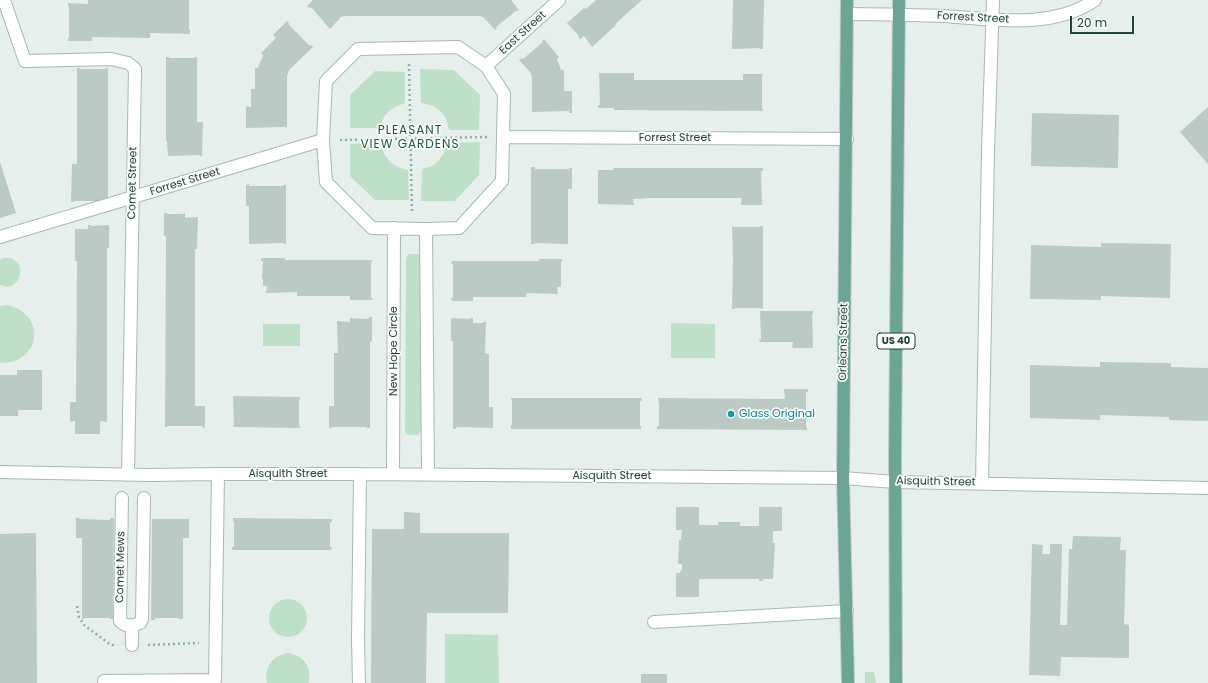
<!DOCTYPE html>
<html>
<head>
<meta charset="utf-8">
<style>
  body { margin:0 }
  #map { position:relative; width:1208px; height:683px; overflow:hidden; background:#e6efeb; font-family:Poppins,sans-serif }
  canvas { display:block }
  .scale { position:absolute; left:1070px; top:16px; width:64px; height:18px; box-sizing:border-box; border:2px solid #24423a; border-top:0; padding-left:5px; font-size:12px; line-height:14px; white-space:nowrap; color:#24423a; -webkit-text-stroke:3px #f7fbf9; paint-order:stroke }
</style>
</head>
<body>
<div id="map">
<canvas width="1208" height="683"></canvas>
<div class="scale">20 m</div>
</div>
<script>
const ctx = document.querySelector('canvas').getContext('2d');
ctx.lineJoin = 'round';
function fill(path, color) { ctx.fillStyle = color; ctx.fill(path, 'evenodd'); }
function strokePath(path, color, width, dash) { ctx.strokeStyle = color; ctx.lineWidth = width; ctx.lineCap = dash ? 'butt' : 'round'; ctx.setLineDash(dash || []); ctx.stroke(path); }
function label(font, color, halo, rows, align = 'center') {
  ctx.font = font + ' Poppins,sans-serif'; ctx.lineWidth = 3.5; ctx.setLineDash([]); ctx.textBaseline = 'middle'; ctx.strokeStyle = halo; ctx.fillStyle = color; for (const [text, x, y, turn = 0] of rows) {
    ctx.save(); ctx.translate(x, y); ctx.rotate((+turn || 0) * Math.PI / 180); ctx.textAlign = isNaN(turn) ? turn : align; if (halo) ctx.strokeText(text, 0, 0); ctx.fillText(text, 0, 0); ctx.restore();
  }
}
fill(new Path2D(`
  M420 69 454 70 480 95 479 130H449C446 112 438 106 421 103Z
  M375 71 405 72V103C390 109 384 112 380 128H350V95Z
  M380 142C385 159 391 166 408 170L409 200H375L350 176V144Z
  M480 142 479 175 455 201H421L422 169C439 166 442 157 448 143Z
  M408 254H419L422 257V431L417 435H408L405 432 406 259Z
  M4 258C31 256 21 295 0 285V260Z
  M6 305C47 312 42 364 0 363V306Z
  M671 323 715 324V358H671Z
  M263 324H300V346H263Z
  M269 618a19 19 0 1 1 38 0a19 19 0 1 1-38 0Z
  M445 634 498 635 499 683H445Z
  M288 653C304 656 312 667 309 683H267C264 667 272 656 288 653Z
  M865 672H874L876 683H865Z`), '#bfe0c8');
fill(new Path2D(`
  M88 0H189V30H190V34L150 33V38L92 37V41H68V38H69V6H68V3L88 4Z
  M313 0H511L519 10 516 11 496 27 497 28 495 30 484 18 480 16H346L341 17 330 29 311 7 310 8 307 6Z
  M596 0H642L615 24 616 25 592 47 584 36 580 39 578 37 579 36 567 23 584 8 586 9Z
  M733 0H764L763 49H760V48L732 49Z
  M287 21 289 23 288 24 310 46 311 45 313 47 289 70 287 76V128L284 127 246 128V106L251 107V89H255V68H258L263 55 261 53 276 38 273 35Z
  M544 39 559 57 557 59 561 70H564V91H572V113H569V111L532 112V77L530 72 519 60 522 58 523 59 543 42 542 41Z
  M166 57H169V58H194V57H197V122H203L202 156 200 157V155L168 156 167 141H166Z
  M77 68H80V69H105V68H108V202L104 201H74V202H71L72 164H77Z
  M599 73H634V80H743V74H763L762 76V107L763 111 618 110H614V108H598V105H600Z
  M1208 107V164L1180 132Z
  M1032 113 1119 115 1118 168 1031 166Z
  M0 162 16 213 0 218Z
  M531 167H535V169H569V168H572V189H568V244L535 243V244H531Z
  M613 168H763V171H761L762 205H741L742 198H649L633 199 634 205 598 204V170H614Z
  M249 184V186H283V185H286V244H284V243L249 244V206H246V185Z
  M164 213H167V214H182L185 213V218L198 217 197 249H195V406H205V428L202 427V426H168L167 427H165L166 236H164Z
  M88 225H91V226L109 225V248H107V422L100 421V434H75V421L70 422V402H76L77 261H75V229H88Z
  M732 226 735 227H760V226H763V309L760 308H735V309H732L733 259Z
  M1101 243 1171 244 1170 298 1101 296V300L1030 299 1031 245 1101 247Z
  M261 258H285V260H372V263H371V298H373L372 300H350V296H297V292L266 293 267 286H263V279H262L263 261H261Z
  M539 259H562V262H561V287H557L558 294 527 293 526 297H473V301H452L451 298H453V264H451L452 261H539Z
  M760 311H813V314H812L813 348H792L793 342H760L759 339H761Z
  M369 317H372V342L370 341V428H367V427H332V428H329V406H334V353H338L337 321 350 322V318L369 319Z
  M451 318 470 319V318H473V323H483V322H486L485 353 489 354V407H493V428L456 427V429H453V341H451Z
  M1100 362 1171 363V367L1208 368V421L1169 420V417L1100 415V420L1030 418V365L1100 367Z
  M17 370H42V410H18V416H0V375H17Z
  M784 389H808V392H806V427H807V430L657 429V426H659V401H658V398L785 399Z
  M233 396 300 397V400H299V425H300V428L233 427V425H234Z
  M511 398H642L641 401H640V426H641V429H511V425H512V401Z
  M676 507H699V525H718V522H740V526H759V507H782V531H773V543H775L773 579H763V581H759V579H699V597H676V573H680L681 570H682V564H678L679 540H681L682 530H676Z
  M404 512 420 513V533H509L508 613H427L426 683H371L372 529H404Z
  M76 518H79V519L110 520V518H114L113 619H110V618H84V619H82V538H76Z
  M233 518 332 519V522H330V547H332L331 550H232V547H234V521L233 522Z
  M152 519H189V538H183V619H179V618H155V620H151Z
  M36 533 37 683H0V534Z
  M1073 536 1121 537 1120 550H1126L1124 624 1129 625V658L1061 657 1060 676 1029 675 1032 544 1043 545 1042 554H1050V544H1062L1060 625H1067L1069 549H1072Z
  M641 674H667V683H641Z`), '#bbcac4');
const minor = new Path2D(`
  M4 0 25 61 111 59 128 63 135 69 128 475
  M847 14C880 14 912 15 944 16 993 19 1052 30 1095 0
  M458 47 486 66 504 94 502 181 459 228 426 229 372 228 326 182 323 140 326 81 358 49Z
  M486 66 559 0
  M504 137 847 139
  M426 229 428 475
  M0 237 323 140
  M0 472 149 475 218 474H360L843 478 895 482 1208 488
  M393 474 394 228
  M982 483 988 151 993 0
  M122 498 120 621C126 627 132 626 140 623L142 619 144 498
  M654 622 847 611
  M132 645V626
  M104 681 215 680 218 474
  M359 683 358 640 360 474`);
const major = new Path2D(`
  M847 0 843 478 848 683
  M896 683 895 457 899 0`);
strokePath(minor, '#a8b8b2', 14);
strokePath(major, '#c2cac8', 14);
strokePath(new Path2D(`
  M409 64 412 212
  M340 140 487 137
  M77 606 79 617 84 625 111 645H115
  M148 645 199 643`), '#86b3a5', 2.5, [2, 3]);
strokePath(minor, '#fff', 12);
strokePath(major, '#6aa596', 12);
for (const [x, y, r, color] of [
  [731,414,4,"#0f9aa8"]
]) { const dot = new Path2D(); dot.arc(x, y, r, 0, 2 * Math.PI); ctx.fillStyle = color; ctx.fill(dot); strokePath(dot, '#f7fbf9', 1.5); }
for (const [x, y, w] of [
  [896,341,38]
]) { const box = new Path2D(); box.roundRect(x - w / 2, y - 8, w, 16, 3); ctx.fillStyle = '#f7fbf9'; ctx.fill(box); strokePath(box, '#24423a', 1); }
label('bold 10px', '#24423a', null, [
  ["US 40",896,341]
]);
label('11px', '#24423a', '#f7fbf9', [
  ["Forrest Street",973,18,3],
  ["East Street",523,33,-42],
  ["Forrest Street",675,138],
  ["Forrest Street",185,182,-17],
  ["Comet Street",133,183,-89],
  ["Orleans Street",844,342,-89],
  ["New Hope Circle",394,351,-90],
  ["Aisquith Street",288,474],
  ["Aisquith Street",612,476],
  ["Aisquith Street",936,482,1],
  ["Comet Mews",121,567,-89]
]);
label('11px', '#0d838f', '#f7fbf9', [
  ["Glass Original",739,414]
], 'left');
ctx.letterSpacing = '1px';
label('12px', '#1f5548', '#f7fbf9', [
  ["PLEASANT",410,131],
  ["VIEW GARDENS",410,145]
]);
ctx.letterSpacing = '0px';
</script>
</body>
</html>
